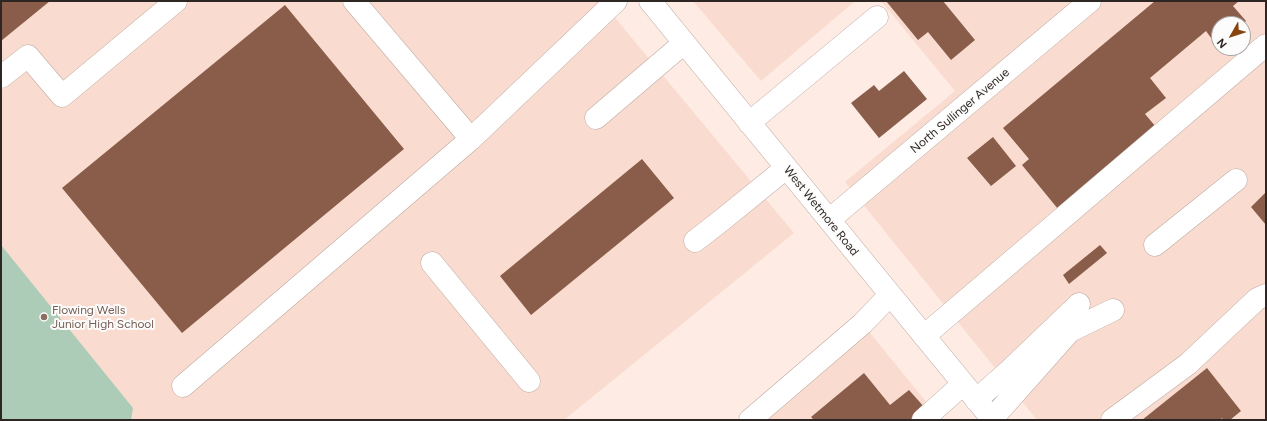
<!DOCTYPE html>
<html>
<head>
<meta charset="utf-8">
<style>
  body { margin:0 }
  #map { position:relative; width:1267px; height:421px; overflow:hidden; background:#fdebe4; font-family:Figtree,sans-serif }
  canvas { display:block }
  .frame { position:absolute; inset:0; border:2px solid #2e2622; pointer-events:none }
  .north { position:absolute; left:1211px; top:16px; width:40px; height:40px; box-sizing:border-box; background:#fcfcfc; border:1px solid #aaa6a5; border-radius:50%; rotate:231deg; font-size:11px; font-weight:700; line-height:16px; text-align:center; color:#2e2622 }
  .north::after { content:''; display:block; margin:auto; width:14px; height:18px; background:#864410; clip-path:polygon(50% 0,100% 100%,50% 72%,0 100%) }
</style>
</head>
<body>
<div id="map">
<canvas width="1267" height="421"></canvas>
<div class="frame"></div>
<div class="north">N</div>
</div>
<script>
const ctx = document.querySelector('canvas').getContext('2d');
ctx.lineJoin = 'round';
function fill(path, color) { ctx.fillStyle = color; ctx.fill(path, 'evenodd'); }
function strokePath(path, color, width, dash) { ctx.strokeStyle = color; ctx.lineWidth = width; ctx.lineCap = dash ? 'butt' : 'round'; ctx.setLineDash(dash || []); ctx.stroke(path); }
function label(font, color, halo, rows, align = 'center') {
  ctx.font = font + ' Figtree,sans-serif'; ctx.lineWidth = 4; ctx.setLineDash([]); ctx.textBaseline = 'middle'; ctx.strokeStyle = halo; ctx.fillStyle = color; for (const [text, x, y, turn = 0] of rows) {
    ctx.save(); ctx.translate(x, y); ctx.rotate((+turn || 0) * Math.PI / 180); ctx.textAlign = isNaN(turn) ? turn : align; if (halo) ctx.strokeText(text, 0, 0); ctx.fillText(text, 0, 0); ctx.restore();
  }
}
fill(new Path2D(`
  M1 1H601L794 233 564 420H1Z
  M693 1H855L761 81Z
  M881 1H1266V420H1037L845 182 955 91ZM1219 24H1243V48H1219Z
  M857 317 941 420H737Z`), '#f9dccf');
fill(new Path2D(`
  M1 245 133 408 131 420H1Z`), '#acccb8');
fill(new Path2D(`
  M1 1H50L1 41Z
  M886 1H943L975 40 951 60 928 32 918 40Z
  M1155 1H1239L1233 6 1246 21 1243 24H1219V44L1217 46 1206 31 1150 78 1166 98 1145 114 1156 127 1058 209 1022 165 1029 159 1003 128Z
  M285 5 404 149 182 333 62 188Z
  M904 71 927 99 879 138 851 103 874 85 879 91Z
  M993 137 1016 166 991 186 967 158Z
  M642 159 674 198 531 315 500 276Z
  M1266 192V225L1251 207Z
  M1100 245 1107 253 1069 284 1063 275Z
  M1207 368 1241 411 1230 420H1223L1222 418 1220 420H1142Z
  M864 373 890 405 909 390 925 408 910 420H814L811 417Z`), '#895d4a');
const minor = new Path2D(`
  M354 1 471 139
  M650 1 993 420
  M1 77 28 56 62 96 176 1
  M596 118 684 43
  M749 123 877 17
  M829 220 1090 1
  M695 241 722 220 786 168
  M1155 245 1236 180
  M432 263 529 381
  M924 336 1266 45
  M183 386 471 139 616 1
  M976 400 1010 370 1079 304
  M992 419 1070 331 1113 310
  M750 420 862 324 890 295
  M923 420 963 384
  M1112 420 1188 364 1257 299 1266 295`);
strokePath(minor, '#bea9a0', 23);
strokePath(minor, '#fff', 22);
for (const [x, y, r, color] of [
  [44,317,4,"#8d6e63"]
]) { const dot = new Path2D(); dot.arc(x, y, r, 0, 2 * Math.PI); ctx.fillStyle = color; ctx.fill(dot); strokePath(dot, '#fcfcfc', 1.5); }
label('12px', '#2e2622', '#fcfcfc', [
  ["North Sullinger Avenue",960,111,-40],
  ["West Wetmore Road",821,211,51]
]);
label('12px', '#785e54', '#fcfcfc', [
  ["Flowing Wells",52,310],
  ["Junior High School",52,324]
], 'left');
</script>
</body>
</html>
